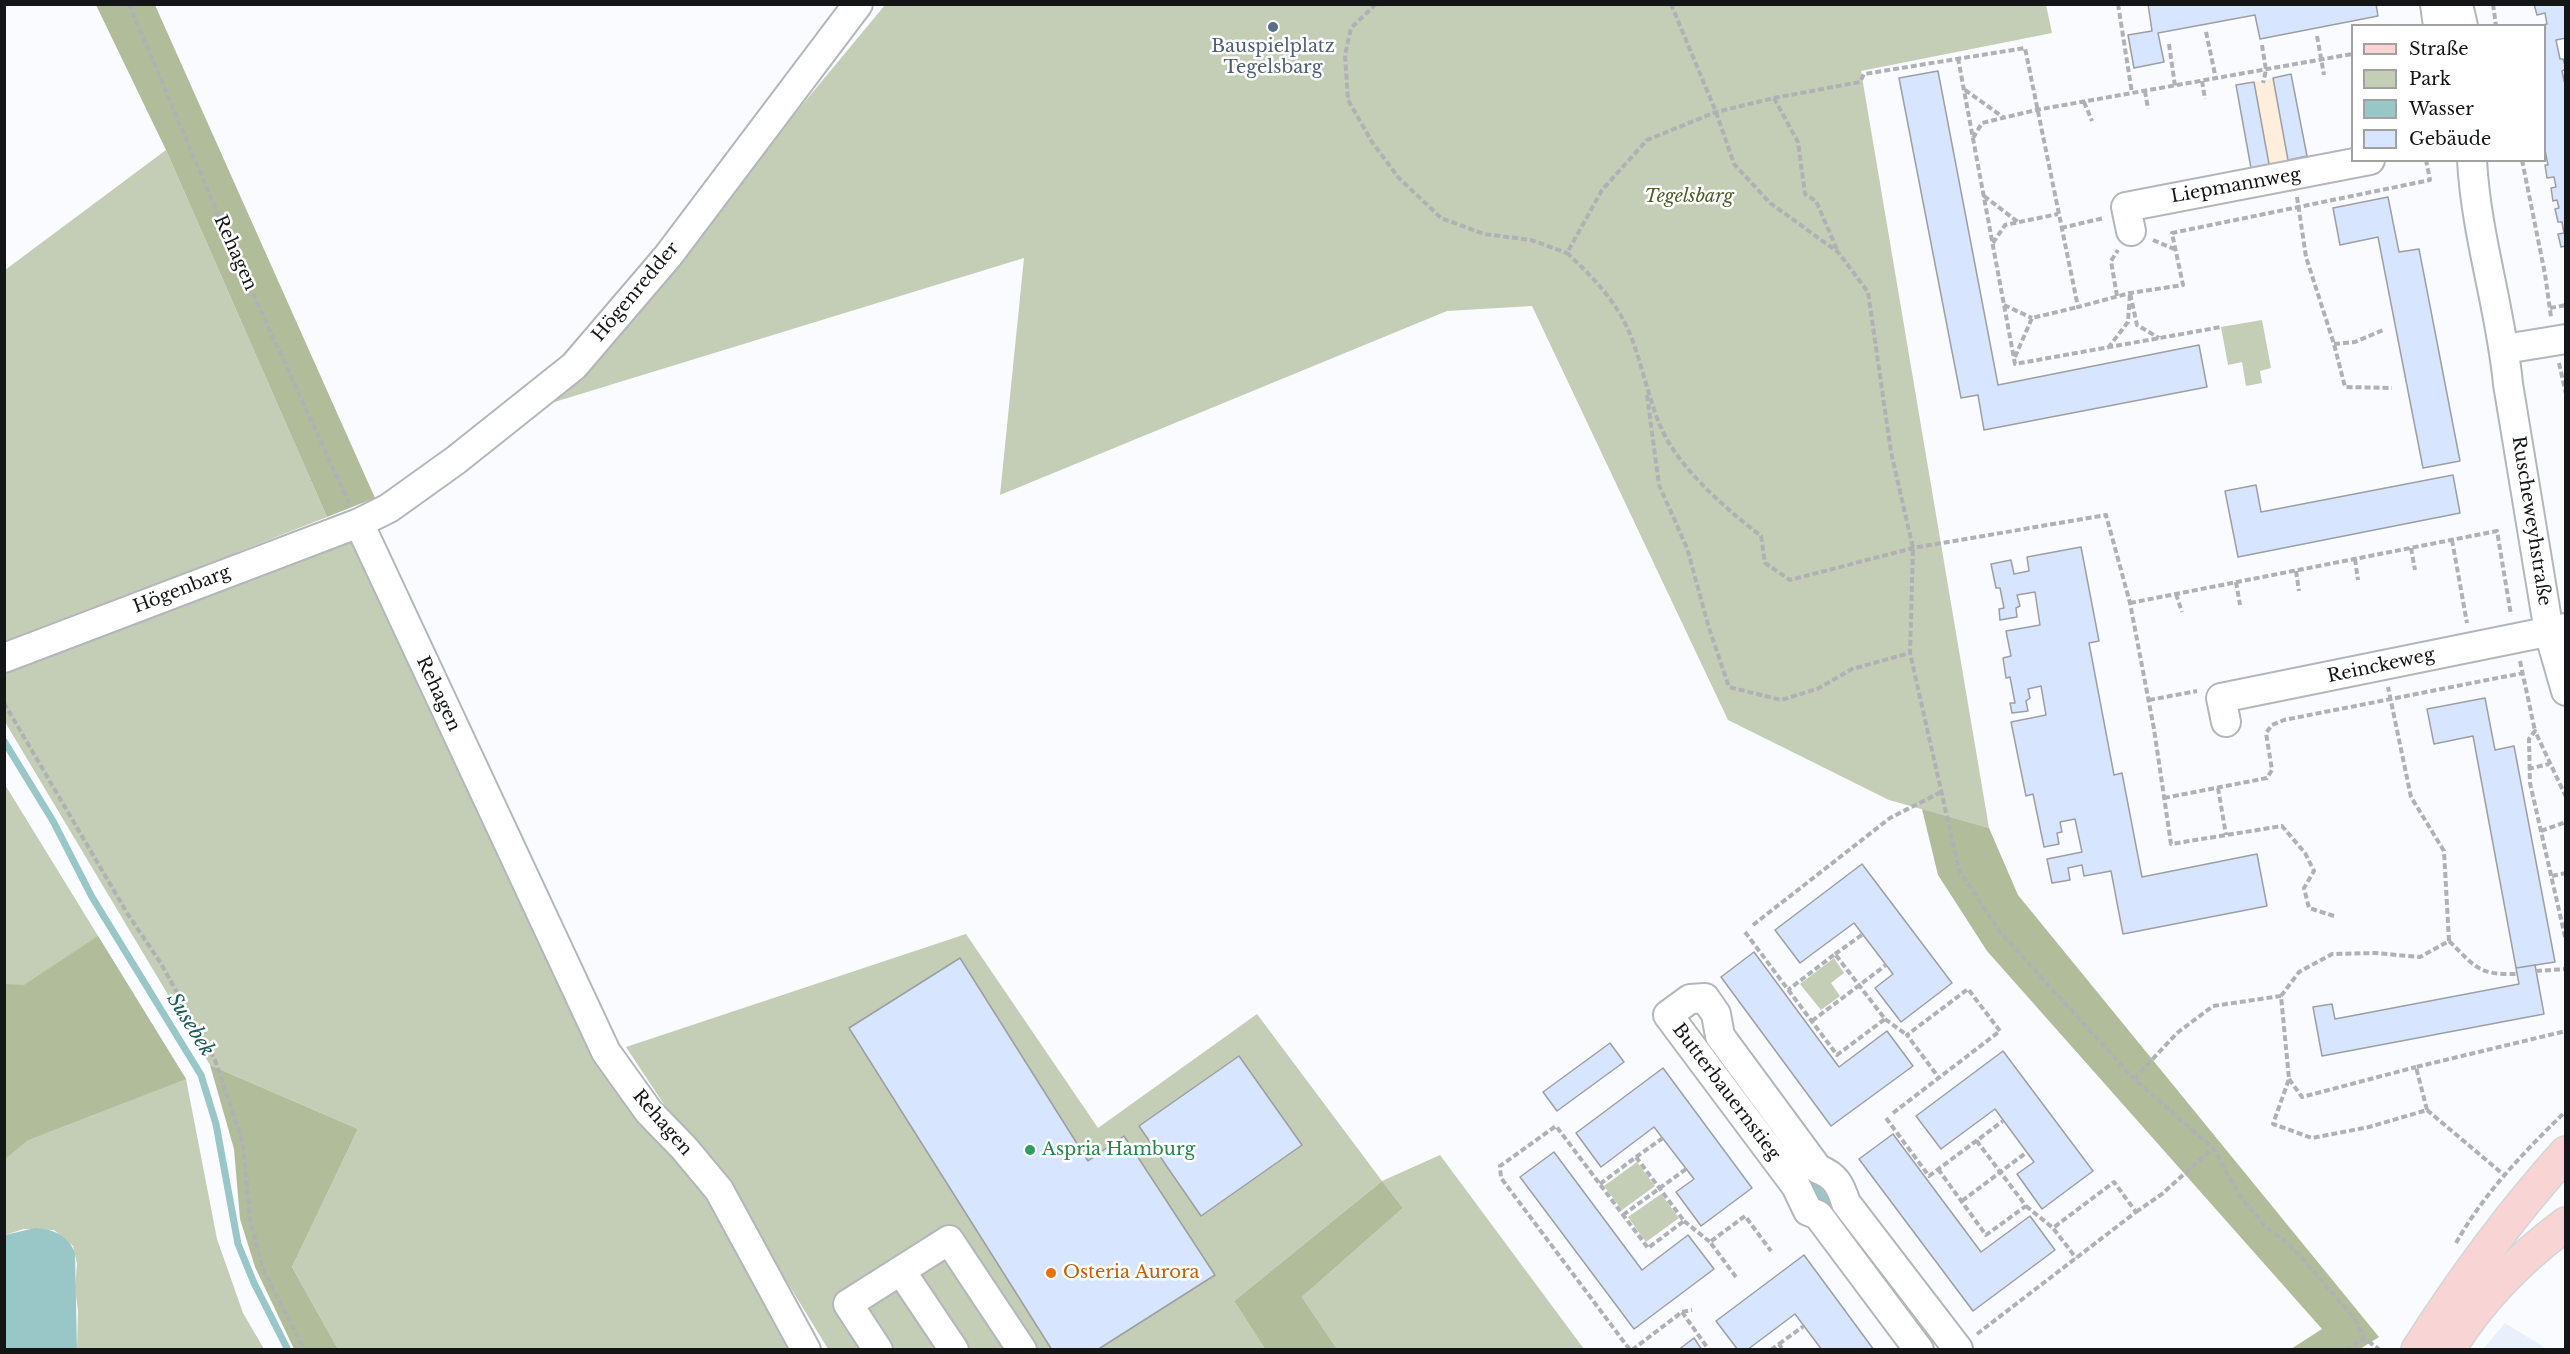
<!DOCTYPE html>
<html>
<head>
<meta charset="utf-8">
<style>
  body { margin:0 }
  #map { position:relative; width:2570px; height:1354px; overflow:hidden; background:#f9fbff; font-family:"Libre Baskerville",serif }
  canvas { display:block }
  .frame { position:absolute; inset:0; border:6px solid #141517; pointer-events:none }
  .legend { position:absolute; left:2351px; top:24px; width:195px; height:138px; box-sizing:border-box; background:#fff; border:2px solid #a1a1a2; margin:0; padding:8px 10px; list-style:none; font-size:18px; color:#141517 }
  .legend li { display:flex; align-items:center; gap:12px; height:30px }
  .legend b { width:30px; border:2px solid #a1a1a2 }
</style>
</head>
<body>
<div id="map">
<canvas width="2570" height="1354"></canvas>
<div class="frame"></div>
<ul class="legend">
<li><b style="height:8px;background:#f8d5d4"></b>Straße</li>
<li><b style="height:16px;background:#c4cdb5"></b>Park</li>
<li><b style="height:16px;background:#99c7c7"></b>Wasser</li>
<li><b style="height:16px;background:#d8e5ff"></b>Gebäude</li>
</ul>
</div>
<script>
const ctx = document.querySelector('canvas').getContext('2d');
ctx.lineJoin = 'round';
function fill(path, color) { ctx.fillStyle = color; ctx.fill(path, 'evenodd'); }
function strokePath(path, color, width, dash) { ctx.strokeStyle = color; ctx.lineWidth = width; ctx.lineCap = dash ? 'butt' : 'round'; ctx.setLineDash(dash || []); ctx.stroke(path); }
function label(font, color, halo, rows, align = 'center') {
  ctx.font = font + ' "Libre Baskerville",serif'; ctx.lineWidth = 5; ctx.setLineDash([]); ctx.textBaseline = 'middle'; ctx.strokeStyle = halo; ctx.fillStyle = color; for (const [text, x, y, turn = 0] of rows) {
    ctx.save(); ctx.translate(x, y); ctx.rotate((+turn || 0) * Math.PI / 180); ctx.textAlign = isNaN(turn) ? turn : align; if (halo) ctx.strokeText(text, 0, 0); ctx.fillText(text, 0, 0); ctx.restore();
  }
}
fill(new Path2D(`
  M2505 1323 2547 1349H2483Z`), '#e9effb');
fill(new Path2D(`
  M2273 78 2288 160 2269 164 2254 82Z`), '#ffeedc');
fill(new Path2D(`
  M885 5H2046L2052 33 1861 71 1989 828 1889 800 1728 720 1532 306 1447 311 1000 495 1024 258 548 404 569 386Z
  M166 150 327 517 5 644V270Z
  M2262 320 2271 368 2260 371 2262 383 2246 386 2242 362 2228 365 2221 327Z
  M356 535 596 1052 710 1192 799 1349H338L292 1267 358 1129 210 1065 5 722 4 669Z
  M4 783 186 1079 217 1239 243 1313 264 1349H77L78 1311 75 1288 77 1264 73 1246 54 1230 24 1229 5 1235Z
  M966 934 1098 1128 1257 1014 1382 1181 1440 1155 1584 1349H1337L1302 1297 1403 1208 1382 1181 1234 1301 1265 1349H828L720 1172 663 1103 626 1047Z
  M1834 958 1844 973 1831 983 1840 996 1821 1010 1800 984Z
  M1637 1162 1655 1186 1622 1210 1604 1186Z
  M1815 1179H1820L1930 1329 1918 1338 1806 1185Z
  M1661 1194 1679 1218 1646 1242 1628 1217Z`), '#c4cdb5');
fill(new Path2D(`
  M96 5H155L375 498 327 517 166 150Z
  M1922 809 1989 828 2018 895 2379 1337 2360 1349H2291L2322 1329 1987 951 1938 875Z
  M98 936 186 1079 28 1140 5 1159V984L24 985Z
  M210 1065 358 1129 292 1267 338 1349H294L255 1267 240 1219 234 1149Z
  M1382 1181 1403 1208 1302 1297 1337 1349H1265L1234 1301Z`), '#b1bc9b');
fill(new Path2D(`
  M35 1228C53 1229 68 1235 75 1253L77 1349H5V1235Z`), '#99c7c7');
strokePath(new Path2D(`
  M4 741 53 821 92 897 201 1075 216 1124 238 1244 254 1283 288 1350
  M1816 1188 1834 1213
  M1862 1250 1922 1330`), '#99c7c7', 7);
const building = new Path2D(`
  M2148 4H2376L2378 16 2260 39 2255 15 2158 33 2164 62 2134 68 2128 35 2152 31Z
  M2534 4H2566V38L2556 40 2560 59H2563L2566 69 2562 71 2566 89V246L2561 247 2558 234 2564 233 2562 222H2558L2555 209 2559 208 2557 200 2553 201 2551 188 2556 187 2554 177 2547 178 2545 165H2548L2544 145 2543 25 2547 24 2545 13 2537 15Z
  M1938 71 1998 385 2199 345 2207 387 1984 430 1978 395 1961 398 1899 78Z
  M2291 74 2307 156 2288 160 2273 78Z
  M2254 82 2269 164 2251 168 2236 85Z
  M2388 197 2399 252 2419 249 2460 461 2423 468 2378 237 2340 245 2333 208Z
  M2453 475 2460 513 2238 557 2225 491 2256 485 2261 512Z
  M2081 547 2099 641 2089 643 2114 775 2122 773 2142 877 2257 854 2267 906 2123 934 2111 871 2084 876 2082 865 2068 868 2070 880 2052 883 2047 859 2082 852 2075 819 2060 822 2062 832 2057 833 2059 844 2044 847 2033 794 2026 796 2011 722 2046 715 2041 686 2028 689 2030 698 2026 701 2028 711 2012 713 2010 703H2015L2010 677 2006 678 2003 658 2011 656 2006 631 2040 625 2035 592 2017 595 2020 606 2016 608 2017 617 2000 620 1999 609 2004 608 2000 588H1996L1991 564 2011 560 2014 574 2029 571 2027 557Z
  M2485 698 2495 750 2514 746 2555 962 2516 968 2473 736 2434 744 2427 709Z
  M1862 864 1952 983 1901 1022 1875 988 1893 974 1854 923 1800 963 1775 930Z
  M1754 952 1839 1067 1887 1031 1913 1066 1831 1126 1721 977Z
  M960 958 1088 1161 1124 1136 1215 1275 1097 1350H1052L849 1028Z
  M2535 965 2544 1014 2322 1056 2313 1007 2332 1004 2335 1019 2519 984 2516 968Z
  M1610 1043 1624 1062 1557 1111 1543 1092Z
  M2003 1051 2093 1171 2042 1209 2017 1174 2034 1162 1995 1109 1941 1149 1916 1116Z
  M1239 1056 1302 1145 1201 1216 1139 1126Z
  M1663 1068 1752 1188 1701 1226 1676 1192 1694 1179 1654 1127 1601 1167 1576 1133Z
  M1893 1134 1981 1252 2030 1216 2055 1250 1973 1311 1859 1159Z
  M1554 1152 1642 1270 1688 1235 1714 1269 1634 1329 1520 1177Z
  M1804 1255 1874 1350H1822L1795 1314 1747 1350H1738L1716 1321Z
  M1694 1338 1702 1350H1678Z`);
fill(building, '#d8e5ff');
strokePath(building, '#9d9fa3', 1.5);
const minor = new Path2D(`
  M2435 4 2438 26
  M2458 4 2463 26
  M2472 160C2476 236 2501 309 2508 384L2549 632 2566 691
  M2131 231 2126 207 2370 160
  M2505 349 2566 339
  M359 523 606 1052 649 1112 684 1148 719 1190 806 1350
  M4 658 359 523 389 508 456 460 574 366 668 256 858 4
  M2226 722 2221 698 2566 628
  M901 1271 954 1350
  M878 1350 848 1304 949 1240 1022 1350
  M1919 1350 1818 1215 1808 1211 1796 1186 1668 1015 1690 999 1705 998 1716 1014 1720 1036 1818 1169C1836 1176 1840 1185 1846 1203L1958 1349`);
const major = new Path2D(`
  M2418 1350C2462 1281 2511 1214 2566 1153
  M2448 1350C2478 1301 2520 1258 2566 1224`);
strokePath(minor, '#b3b6bb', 32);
strokePath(major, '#d5d5d5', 36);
strokePath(new Path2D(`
  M129 4 233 250 349 503
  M1376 4 1351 28 1345 55 1348 100 1372 142 1398 177 1441 218 1484 234 1531 240 1567 253
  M1671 4 1716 112 1734 164 1770 203 1838 252 1868 292 1891 452 1913 548 1910 653 1959 870 2000 932 2134 1079 2213 1148 2240 1196 2265 1226 2295 1250 2354 1318 2364 1338 2380 1350
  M2118 4 2132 93
  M2493 4 2496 26
  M2206 32 2216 79
  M2317 36 2324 75
  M2169 44 2175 86
  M2262 45 2266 70 2263 83
  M1958 58 2015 364 2221 327
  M2202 81 2205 99
  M1965 90 2003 117
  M2145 91 2148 109
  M1774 98 1798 142 1805 194 1816 201 1838 252
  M2084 102 2092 121
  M1973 138 1982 123 2036 110 2352 54
  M2522 160 2545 274 2551 317
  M1984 196 2018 222
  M2297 197 2306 257 2334 344 2345 387 2392 388
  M2061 228 2104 218
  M2153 240 2174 249
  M1993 243 2005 225 2058 214
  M2117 296 2111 261 2118 250
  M2004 305 2032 318
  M2550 308 2566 305
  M2334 344 2355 342 2383 330
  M2108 348 2128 322 2130 293 2137 325 2159 338
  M2015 357 2032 318 2078 307
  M2559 363 2566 394
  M1647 395 1659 485 1687 548 1709 628 1729 687 1781 700 1817 689 1852 669 1910 653
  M2452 540 2467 623
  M2411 548 2415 570
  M2355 559 2358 580
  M2296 571 2299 591
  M2236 582 2240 605
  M2176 594 2182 612
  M2130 603 2497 531 2511 615
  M2520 661 2535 731
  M2149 700 2197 691
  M4 703 127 913 160 962 215 1060 243 1143 250 1220 264 1272 305 1350
  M2528 769 2549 764
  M2218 788 2226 835
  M2566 797 2535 731 2529 739 2530 783 2566 941
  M2164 798 2267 778 2272 770 2266 733 2272 725 2284 720 2523 673
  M2541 831 2566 822
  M2552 876 2566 873
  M2334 916 2309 908 2304 888 2314 871 2305 853 2282 826 2171 844 2154 729 2130 603 2106 515 1913 548 1790 580 1765 563 1761 536C1726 509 1681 470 1662 430 1649 400 1643 369 1632 339 1619 304 1594 278 1567 253L1602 190 1647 140 1716 112 1774 98 1860 82 1864 74 2025 48 2078 307 2130 293 2183 285 2172 233 2430 180 2426 160
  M1753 925 1890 818 1941 792
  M1745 932 1837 1055 1885 1019 1835 954 1788 990
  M2449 941C2476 967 2477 975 2517 974
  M1835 954 1863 934
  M2536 971 2566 969
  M2281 996 2299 972 2332 954 2375 953 2420 957 2449 941 2444 851 2411 797 2388 687
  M1885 1019 1907 1035
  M1812 1021 1886 965
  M2134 1079 2177 1033 2213 1006 2281 996 2289 1079 2273 1124 2312 1138 2369 1127 2427 1110 2416 1067 2566 1031
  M2289 1079 2302 1097 2416 1067
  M2427 1110 2504 1175
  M1893 1113 2000 1031 1968 989 1907 1035 1939 1078
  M1886 1118 1929 1176 2003 1121
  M1636 1157 1663 1138
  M1938 1169 1986 1235 2026 1206 1976 1140
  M1600 1184 1636 1157 1684 1221 1648 1248 1556 1126 1500 1166 1501 1178 1630 1350
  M1962 1201 2027 1152
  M2026 1206 2053 1228
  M2136 1212 2162 1194 2213 1148
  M1623 1215 1686 1169
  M1684 1221 1710 1242
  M2456 1243C2484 1193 2525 1151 2566 1111
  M1736 1277 1710 1242 1745 1216 1771 1251
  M1682 1312 1709 1350
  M1977 1334 2136 1212 2114 1182 2053 1228 2076 1258
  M1779 1344 1804 1326
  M1632 1350 1682 1312 1692 1310
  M1771 1350 1779 1344 1783 1350
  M2346 1350 2364 1338`), '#b0b1b5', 4, [6, 3]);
strokePath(minor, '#fff', 28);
strokePath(major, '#f8d5d4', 33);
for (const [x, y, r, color] of [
  [1273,27,6,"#5c6f8a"],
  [1030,1150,6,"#2e9e5b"],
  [1051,1273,6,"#e8710a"]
]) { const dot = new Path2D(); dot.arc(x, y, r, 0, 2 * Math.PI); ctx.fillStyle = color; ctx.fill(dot); strokePath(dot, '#fff', 2); }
label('18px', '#4e5e75', '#fff', [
  ["Bauspielplatz",1273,47],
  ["Tegelsbarg",1273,68]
]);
label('18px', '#141517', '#fff', [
  ["Liepmannweg",2236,186,-10],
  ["Rehagen",235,253,66],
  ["Högenredder",636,292,-50],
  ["Ruscheweyhstraße",2531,521,81],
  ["Högenbarg",182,590,-21],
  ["Reinckeweg",2381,666,-12],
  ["Rehagen",438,694,65],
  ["Butterbauernstieg",1726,1092,53],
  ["Rehagen",662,1123,49]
]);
label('italic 18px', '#4e5d2a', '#fff', [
  ["Tegelsbarg",1689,197]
]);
label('18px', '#27864d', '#fff', [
  ["Aspria Hamburg",1042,1150]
], 'left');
label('18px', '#c56008', '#fff', [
  ["Osteria Aurora",1063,1273]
], 'left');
label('italic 20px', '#1b5a5a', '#fff', [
  ["Susebek",190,1025,58]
]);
</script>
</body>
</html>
